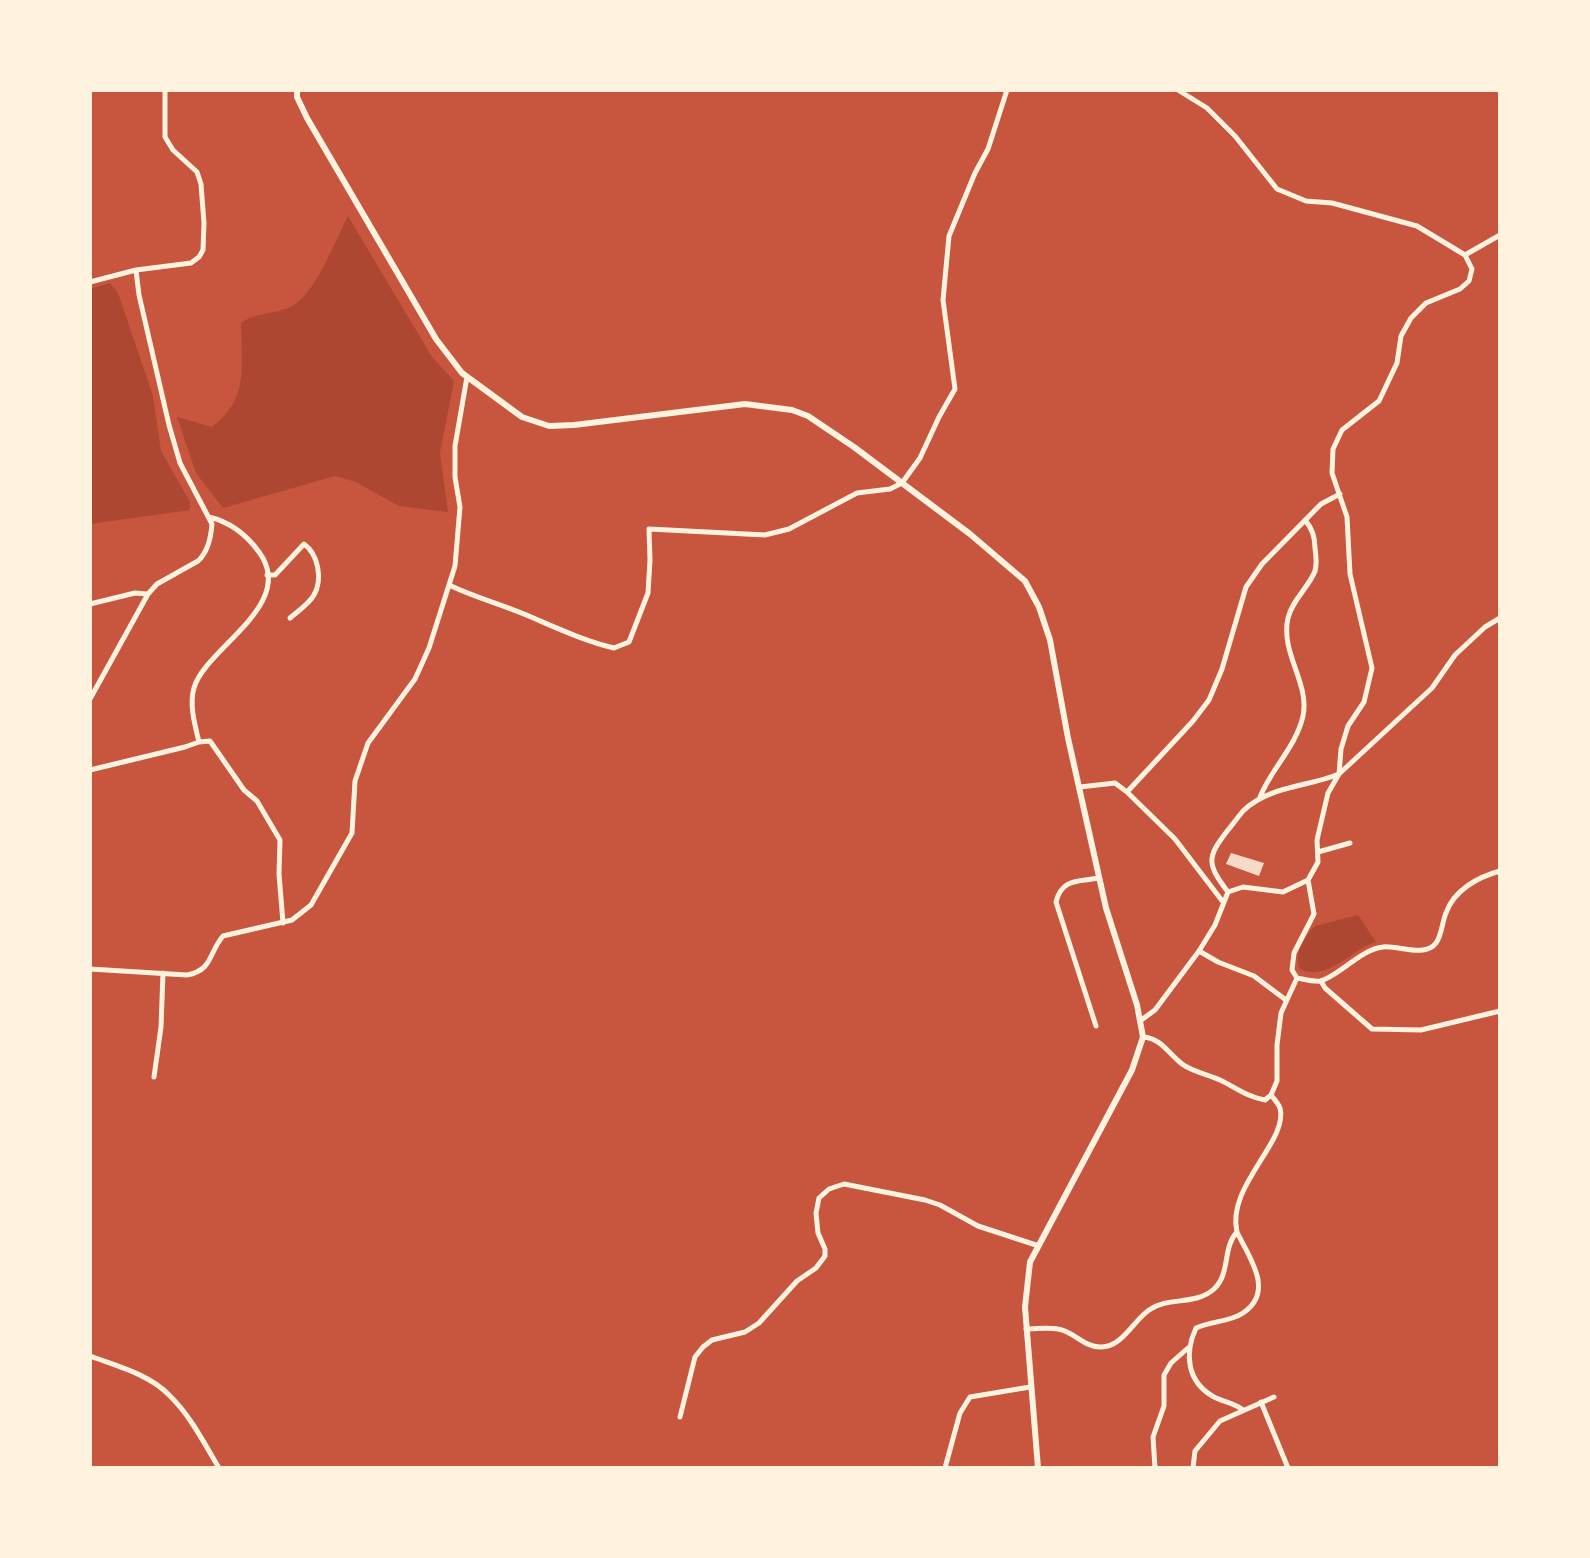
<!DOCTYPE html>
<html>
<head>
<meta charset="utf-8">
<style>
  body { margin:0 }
  #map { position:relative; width:1590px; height:1558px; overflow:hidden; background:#c8553d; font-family:"Roboto Serif",serif }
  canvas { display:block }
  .frame { position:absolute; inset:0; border:92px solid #fff3e0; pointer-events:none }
</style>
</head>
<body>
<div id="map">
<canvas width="1590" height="1558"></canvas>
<div class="frame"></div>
</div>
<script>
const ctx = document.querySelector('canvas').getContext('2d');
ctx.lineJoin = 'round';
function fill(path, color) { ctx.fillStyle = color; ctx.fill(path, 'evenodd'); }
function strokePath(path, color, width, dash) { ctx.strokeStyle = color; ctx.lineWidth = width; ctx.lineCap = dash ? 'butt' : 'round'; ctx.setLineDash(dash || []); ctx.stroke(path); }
fill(new Path2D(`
  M348 216 432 357 454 381 440 453 448 512 399 506 356 482 335 476 223 508 196 473 177 417 212 427C250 398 241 366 241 323 257 311 278 315 294 305 317 290 335 241 348 216Z
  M110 283 118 293 153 396 161 451 190 502V510L90 524V289Z
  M1358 915 1376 942C1351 949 1326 984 1299 968 1295 952 1304 938 1315 926Z`), '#ae4732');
fill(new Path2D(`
  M1231 853 1264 863 1259 876 1226 864Z`), '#f7dbc8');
strokePath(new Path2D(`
  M1178 90 1207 108 1235 136 1277 189 1306 201 1332 203 1417 226 1465 255 1472 269 1469 281 1460 289 1426 303 1411 318 1401 336 1397 363 1379 401 1342 430 1333 449 1332 473 1347 517 1350 574 1372 668 1364 702 1348 726 1341 749 1339 774 1328 793 1317 840 1318 862 1308 880 1314 914 1294 953 1292 970 1297 978C1303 979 1314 982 1320 981 1338 977 1361 949 1383 947 1398 945 1425 958 1436 943 1442 935 1442 922 1446 913 1454 890 1478 877 1500 871
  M1465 255 1500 235
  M90 282 136 270 191 263 199 257 203 250 204 223 201 184 197 172 173 150 165 137V90
  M267 575H275L304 544C318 554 323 579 314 595 309 604 298 611 290 618
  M449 585C476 598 504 605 531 617 559 629 585 641 614 648L629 642 648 593 650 560 649 529 765 535 789 529 857 493 890 489 902 483 920 458 939 417 955 389 943 300 949 236 975 173 988 149 1007 90
  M90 604 135 593 148 594
  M90 699 148 594 157 584 198 561C208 552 211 537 212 524L180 463 169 425 139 295 136 270
  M199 742C195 725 189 705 194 688 205 648 298 605 259 552 246 534 230 522 209 517
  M90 770 185 747 199 742 210 741 244 790 257 801 280 840 279 874 283 923
  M1080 787 1115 783 1127 792 1175 839 1223 902
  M1127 792 1193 721 1209 700 1222 669 1246 587 1262 564 1321 504 1340 494
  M1260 797C1271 769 1296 747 1303 716 1310 683 1280 653 1288 618 1292 600 1309 587 1315 571 1317 564 1316 555 1315 548 1315 537 1312 528 1305 520
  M1318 852 1350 843
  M1228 892 1243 887 1283 892 1308 880
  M1199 951 1218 962 1254 976 1286 1000
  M90 969 187 975C213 970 208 954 223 936L292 920 311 905 352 833 355 781 368 743 415 679 429 648 455 566 460 507 455 477V446L467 377
  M1321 981 1325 988 1372 1029 1421 1030 1500 1011
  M1140 1021 1155 1010 1199 951 1215 925 1228 892C1207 864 1206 858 1228 830 1233 824 1238 817 1243 811 1268 786 1308 787 1339 774L1432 688 1455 655 1485 627 1500 618
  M1096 1026 1056 902C1062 878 1078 882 1099 878
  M1143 1037C1161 1038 1168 1053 1182 1064 1193 1072 1207 1074 1220 1080 1235 1087 1247 1097 1265 1100L1271 1095 1277 1081V1045L1281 1013 1297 978
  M154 1077 161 1027 163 973
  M1237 1232C1248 1256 1276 1291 1243 1313 1230 1322 1211 1321 1196 1328 1184 1354 1187 1382 1214 1397 1224 1402 1235 1403 1243 1410
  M1026 1329C1036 1329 1048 1327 1058 1329 1073 1331 1084 1347 1100 1347 1122 1348 1133 1321 1149 1310 1169 1296 1195 1306 1214 1289 1231 1273 1222 1248 1237 1232 1226 1186 1289 1141 1280 1108 1278 1103 1274 1099 1271 1095
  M90 1356C116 1366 149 1374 169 1395 190 1415 204 1443 219 1468
  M1261 1402 1288 1468
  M680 1417 695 1357 703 1347 712 1340 745 1332 759 1323 797 1281 816 1268 825 1256V1249L818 1233 816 1213 819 1198 829 1189 844 1184 925 1200 940 1205 978 1226 1039 1246
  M945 1468 960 1413 970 1397 1030 1387
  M1155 1468 1153 1437 1164 1406V1375L1171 1363 1188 1348
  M1193 1468 1195 1451 1220 1421 1274 1397`), '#fff3e0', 5);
strokePath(new Path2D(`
  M297 90V97L307 118 436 339 462 373 522 417 549 426 574 425 745 404 792 410 808 416 854 447 970 534 1025 581 1039 607 1050 640 1068 738 1106 908 1137 1005 1143 1037 1132 1070 1030 1262 1025 1307 1038 1468`), '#fff3e0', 6);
</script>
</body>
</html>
